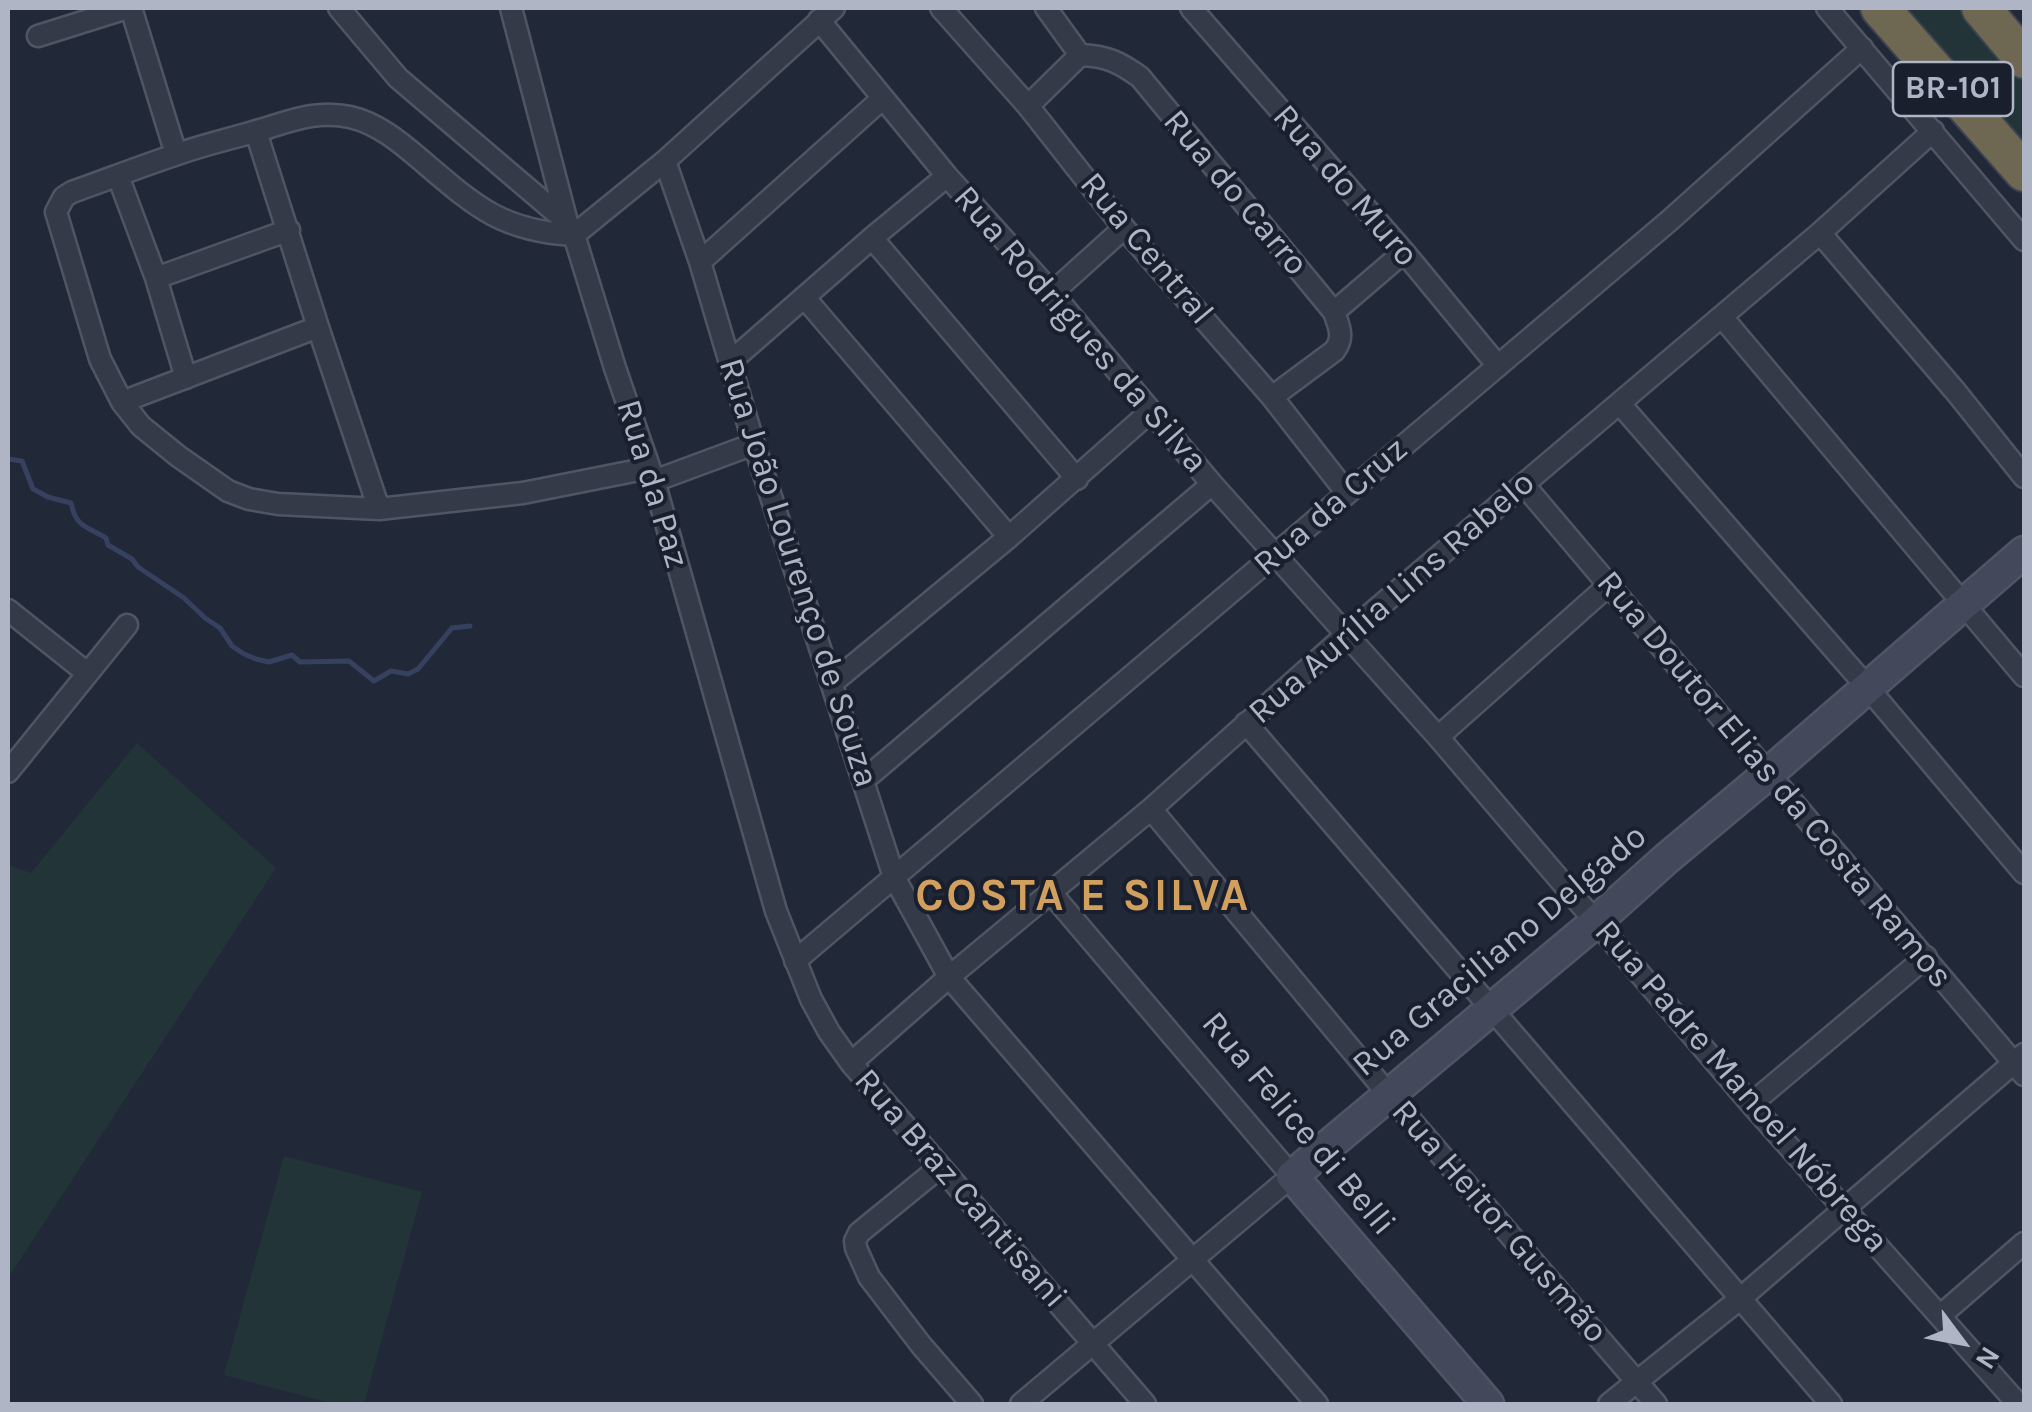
<!DOCTYPE html>
<html>
<head>
<meta charset="utf-8">
<style>
  body { margin:0 }
  #map { position:relative; width:2032px; height:1412px; overflow:hidden; background:#212838; font-family:Karla,sans-serif }
  canvas { display:block }
  .frame { position:absolute; inset:0; border:10px solid #afb5c5; pointer-events:none }
  .north { position:absolute; left:1912px; top:1292px; width:100px; height:100px; -webkit-text-stroke:8px #1a1f2d; paint-order:stroke; rotate:122deg; font-size:28px; font-weight:700; line-height:40px; text-align:center; color:#afb5c5 }
  .north::after { content:''; display:block; margin:auto; width:35px; height:45px; background:#afb5c5; clip-path:polygon(50% 0,100% 100%,50% 72%,0 100%) }
</style>
</head>
<body>
<div id="map">
<canvas width="2032" height="1412"></canvas>
<div class="frame"></div>
<div class="north">N</div>
</div>
<script>
const ctx = document.querySelector('canvas').getContext('2d');
ctx.lineJoin = 'round';
function fill(path, color) { ctx.fillStyle = color; ctx.fill(path, 'evenodd'); }
function strokePath(path, color, width, dash) { ctx.strokeStyle = color; ctx.lineWidth = width; ctx.lineCap = dash ? 'butt' : 'round'; ctx.setLineDash(dash || []); ctx.stroke(path); }
function label(font, color, halo, rows, align = 'center') {
  ctx.font = font + ' Karla,sans-serif'; ctx.lineWidth = 8; ctx.setLineDash([]); ctx.textBaseline = 'middle'; ctx.strokeStyle = halo; ctx.fillStyle = color; for (const [text, x, y, turn = 0] of rows) {
    ctx.save(); ctx.translate(x, y); ctx.rotate((+turn || 0) * Math.PI / 180); ctx.textAlign = isNaN(turn) ? turn : align; if (halo) ctx.strokeText(text, 0, 0); ctx.fillText(text, 0, 0); ctx.restore();
  }
}
fill(new Path2D(`
  M1903 8H1969L2024 74V149Z
  M137 743 276 868 8 1278V865L31 873Z
  M284 1156 422 1192 364 1404H334L224 1375Z`), '#233439');
strokePath(new Path2D(`
  M8 459 22 461 33 489 48 497 71 503C76 528 87 526 106 538L108 545 132 559 138 567 184 598 205 618 220 628 232 646 244 654 256 659 269 662 292 655 300 662 349 661 374 681 391 671 408 674 418 669 452 628 470 626`), '#35415f', 5);
const street = new Path2D(`
  M131 8 176 154
  M339 8 398 78 567 222
  M511 8 567 222 574 235 615 368 654 481 776 911 811 999 829 1032 851 1063 1145 1404
  M941 8 1028 106 1124 228 1272 397 1347 493
  M1046 8 1080 55C1107 56 1119 62 1140 77L1334 312C1339 327 1345 337 1334 351L1272 397
  M1191 8 1404 252 1498 366
  M1827 8 2024 240
  M819 20 947 176 1052 293 1212 484 1438 737 1751 1104 2018 1404
  M38 36 127 8
  M1028 106 1080 55
  M256 132 318 327 379 509
  M665 161 700 262 754 444 894 877 949 977 1317 1404
  M118 176 156 278 186 378
  M1820 233 1956 392 2024 477
  M574 235C501 231 475 206 421 160 400 142 377 123 350 117 315 109 286 123 253 132 226 140 199 146 172 156 139 167 106 180 72 192L64 197 56 212 100 359 122 402 141 426 178 456 228 491 249 499 278 504 379 509 523 493 649 468
  M574 235 665 161 834 8
  M872 238 1077 479
  M700 262 883 98
  M156 278 289 230
  M1052 293 1124 228
  M804 297 1009 537
  M1334 312 1404 252
  M1722 317 2024 676
  M730 362 872 238 947 176
  M122 402 318 327
  M1620 404 1868 688 2024 873
  M654 481 754 444
  M1524 485 2024 1075
  M8 610 87 673
  M832 683 1009 537 1150 412
  M1246 723 1831 1404
  M1438 737 1609 585
  M8 772 127 625
  M864 780 1212 484
  M1151 809 1389 1095 1656 1404
  M795 961 1669 221 1862 48
  M851 1063 949 977 1151 809 1347 634 1820 233 1933 131
  M1751 1104 1926 957
  M940 1167 859 1233 855 1241 856 1248 869 1277 921 1345 972 1404
  M1941 1315 2024 1243
  M1021 1404 1292 1176 1051 893
  M1609 1404 1741 1298 2024 1054`);
const secondary = new Path2D(`
  M1488 1404 1292 1176 1597 921 1666 859 1769 773 2024 552`);
const highway = new Path2D(`
  M1880 8 2024 172
  M1981 8 2024 59`);
strokePath(street, '#4f5563', 25);
strokePath(secondary, '#4f5563', 35);
strokePath(highway, '#3c4250', 42);
strokePath(street, '#353a48', 20);
strokePath(secondary, '#43495b', 30);
strokePath(highway, '#6e6752', 38);
for (const [x, y, w] of [
  [1953,89,120]
]) { const box = new Path2D(); box.roundRect(x - w / 2, y - 27, w, 54, 8); ctx.fillStyle = '#1a1f2d'; ctx.fill(box); strokePath(box, '#afb5c5', 2.5); }
label('bold 32px', '#afb5c5', null, [
  ["BR-101",1953,89]
]);
label('35px', '#afb5c5', '#1a1f2d', [
  ["Rua do Muro",1345,186,49],
  ["Rua do Carro",1235,193,50],
  ["Rua Central",1146,249,50],
  ["Rua Rodrigues da Silva",1080,330,49],
  ["Rua da Paz",652,484,73],
  ["Rua da Cruz",1331,507,-41],
  ["Rua João Lourenço de Souza",798,573,72],
  ["Rua Aurília Lins Rabelo",1392,598,-41],
  ["Rua Doutor Elias da Costa Ramos",1774,780,50],
  ["Rua Graciliano Delgado",1500,951,-40],
  ["Rua Padre Manoel Nóbrega",1741,1087,49],
  ["Rua Felice di Belli",1298,1124,50],
  ["Rua Braz Cantisani",960,1189,49],
  ["Rua Heitor Gusmão",1499,1222,49]
]);
ctx.letterSpacing = '2.5px';
label('bold 45px', '#d19f5e', '#1a1f2d', [
  ["COSTA E SILVA",1083,897]
]);
ctx.letterSpacing = '0px';
</script>
</body>
</html>
